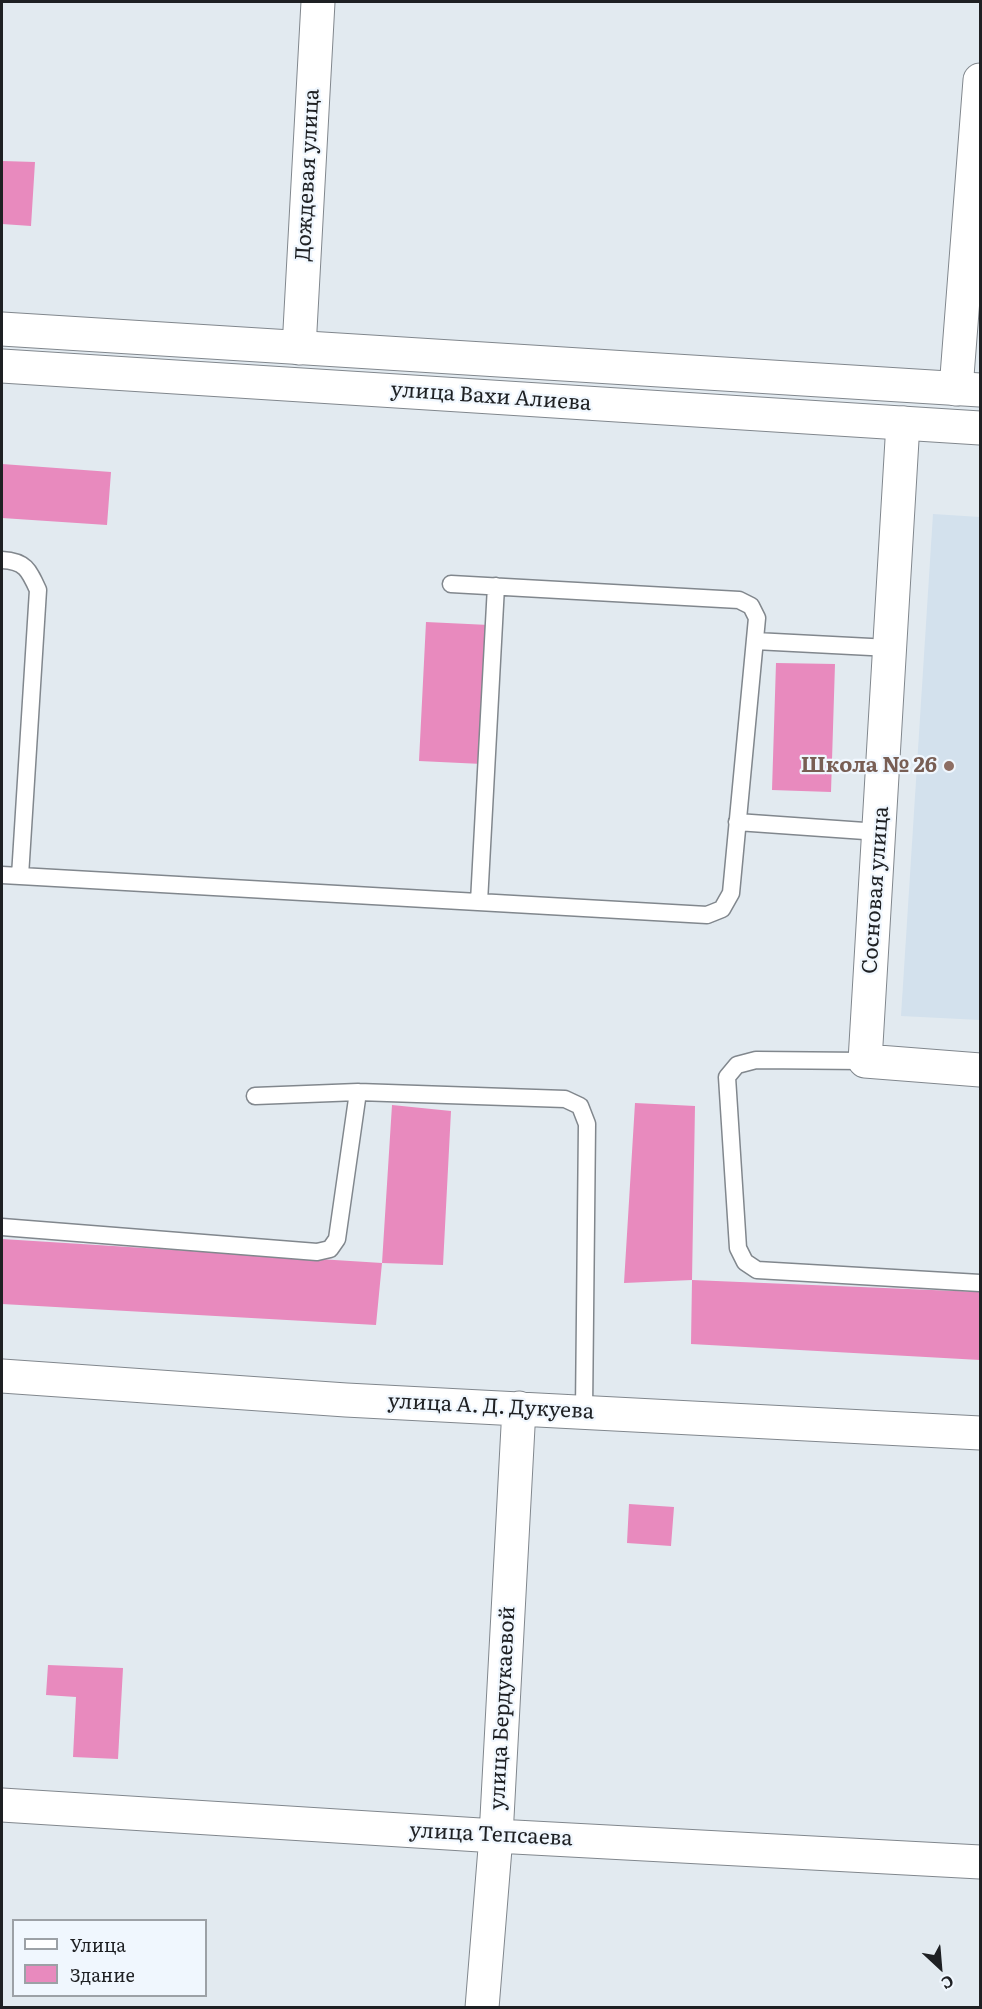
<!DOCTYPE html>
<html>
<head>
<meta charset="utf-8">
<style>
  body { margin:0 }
  #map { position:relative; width:982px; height:2009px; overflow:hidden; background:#e2eaf0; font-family:Literata,serif }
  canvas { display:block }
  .frame { position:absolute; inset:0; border:3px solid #1e2023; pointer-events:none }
  .legend { position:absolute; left:12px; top:1919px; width:195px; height:78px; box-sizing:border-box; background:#f0f7fe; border:2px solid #9ca1a6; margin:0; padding:8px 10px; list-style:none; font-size:18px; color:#1e2023 }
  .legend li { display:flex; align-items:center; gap:12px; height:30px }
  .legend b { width:30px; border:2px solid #9ca1a6 }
  .north { position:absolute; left:910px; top:1937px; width:60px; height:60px; -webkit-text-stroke:4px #f0f7fe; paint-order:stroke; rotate:154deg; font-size:16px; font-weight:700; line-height:24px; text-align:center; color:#1e2023 }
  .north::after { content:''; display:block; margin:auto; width:21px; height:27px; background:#1e2023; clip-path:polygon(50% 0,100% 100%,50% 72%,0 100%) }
</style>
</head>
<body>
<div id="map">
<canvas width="982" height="2009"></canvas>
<div class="frame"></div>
<ul class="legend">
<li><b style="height:8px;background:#fff"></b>Улица</li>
<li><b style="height:16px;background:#e88abe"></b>Здание</li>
</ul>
<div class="north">С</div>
</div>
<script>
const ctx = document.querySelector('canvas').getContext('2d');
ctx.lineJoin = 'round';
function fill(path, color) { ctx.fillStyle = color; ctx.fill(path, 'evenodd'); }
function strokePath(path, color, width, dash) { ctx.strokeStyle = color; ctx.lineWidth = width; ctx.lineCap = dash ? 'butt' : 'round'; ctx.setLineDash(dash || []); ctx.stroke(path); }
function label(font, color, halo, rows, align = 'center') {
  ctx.font = font + ' Literata,serif'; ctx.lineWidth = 4.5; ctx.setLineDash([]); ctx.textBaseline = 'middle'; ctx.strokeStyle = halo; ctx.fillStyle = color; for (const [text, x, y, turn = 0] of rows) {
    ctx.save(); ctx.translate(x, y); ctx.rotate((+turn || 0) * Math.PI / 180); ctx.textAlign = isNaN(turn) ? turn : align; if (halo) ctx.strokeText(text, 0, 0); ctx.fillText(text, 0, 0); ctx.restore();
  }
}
fill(new Path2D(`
  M933 514 980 517V1020L901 1016Z`), '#d3e1ed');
fill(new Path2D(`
  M2 161 35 162 31 226 2 224Z
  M2 464 111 472 107 525 2 518Z
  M426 622 489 625 482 764 419 761Z
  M776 663 835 664 831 792 772 790Z
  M635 1103 695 1106 692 1280 980 1292V1360L691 1344 692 1280 624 1283Z
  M392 1105 451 1111 443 1265 382 1263Z
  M2 1239 382 1263 376 1325 2 1304Z
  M629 1504 674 1507 671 1546 627 1543Z
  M48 1665 123 1668 118 1759 73 1757 76 1697 46 1695Z`), '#e88abe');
const service = new Path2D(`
  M2 560C25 561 29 570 38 590L20 876 707 915 722 909 731 893 757 618 751 606 739 600 451 584
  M755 641 890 648
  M737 822 879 832
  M2 875 20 876
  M479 902 496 586
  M865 1061 756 1060 737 1065 727 1077 738 1248 745 1262 757 1270 980 1283
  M255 1096 358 1092 565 1099 580 1106 587 1124 584 1411
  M2 1227 317 1252 330 1249 337 1239 358 1092`);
const minor = new Path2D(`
  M299 348 318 2
  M956 389 980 80
  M903 423 865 1061 980 1070
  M2 1376 346 1400 980 1433
  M2 1805 496 1836 980 1862
  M482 2008 496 1836 519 1408`);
const secondary = new Path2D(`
  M2 329 980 390
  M2 366 980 428`);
strokePath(service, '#81878d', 19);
strokePath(minor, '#81878d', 35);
strokePath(secondary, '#81878d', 35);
strokePath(service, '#fff', 16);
strokePath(minor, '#fff', 33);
strokePath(secondary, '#fff', 33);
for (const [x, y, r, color] of [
  [949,766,6,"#8d6e63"]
]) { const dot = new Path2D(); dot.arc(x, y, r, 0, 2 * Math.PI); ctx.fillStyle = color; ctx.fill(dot); strokePath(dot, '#f0f7fe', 2); }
label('21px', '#1e2023', '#f0f7fe', [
  ["Дождевая улица",308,175,-87],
  ["улица Вахи Алиева",491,397,4],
  ["Сосновая улица",876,890,-86],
  ["улица А. Д. Дукуева",491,1407,3],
  ["улица Бердукаевой",503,1708,-87],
  ["улица Тепсаева",491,1835,3]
]);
label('bold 21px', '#785e54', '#f0f7fe', [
  ["Школа № 26",937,766]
], 'right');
</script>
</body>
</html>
